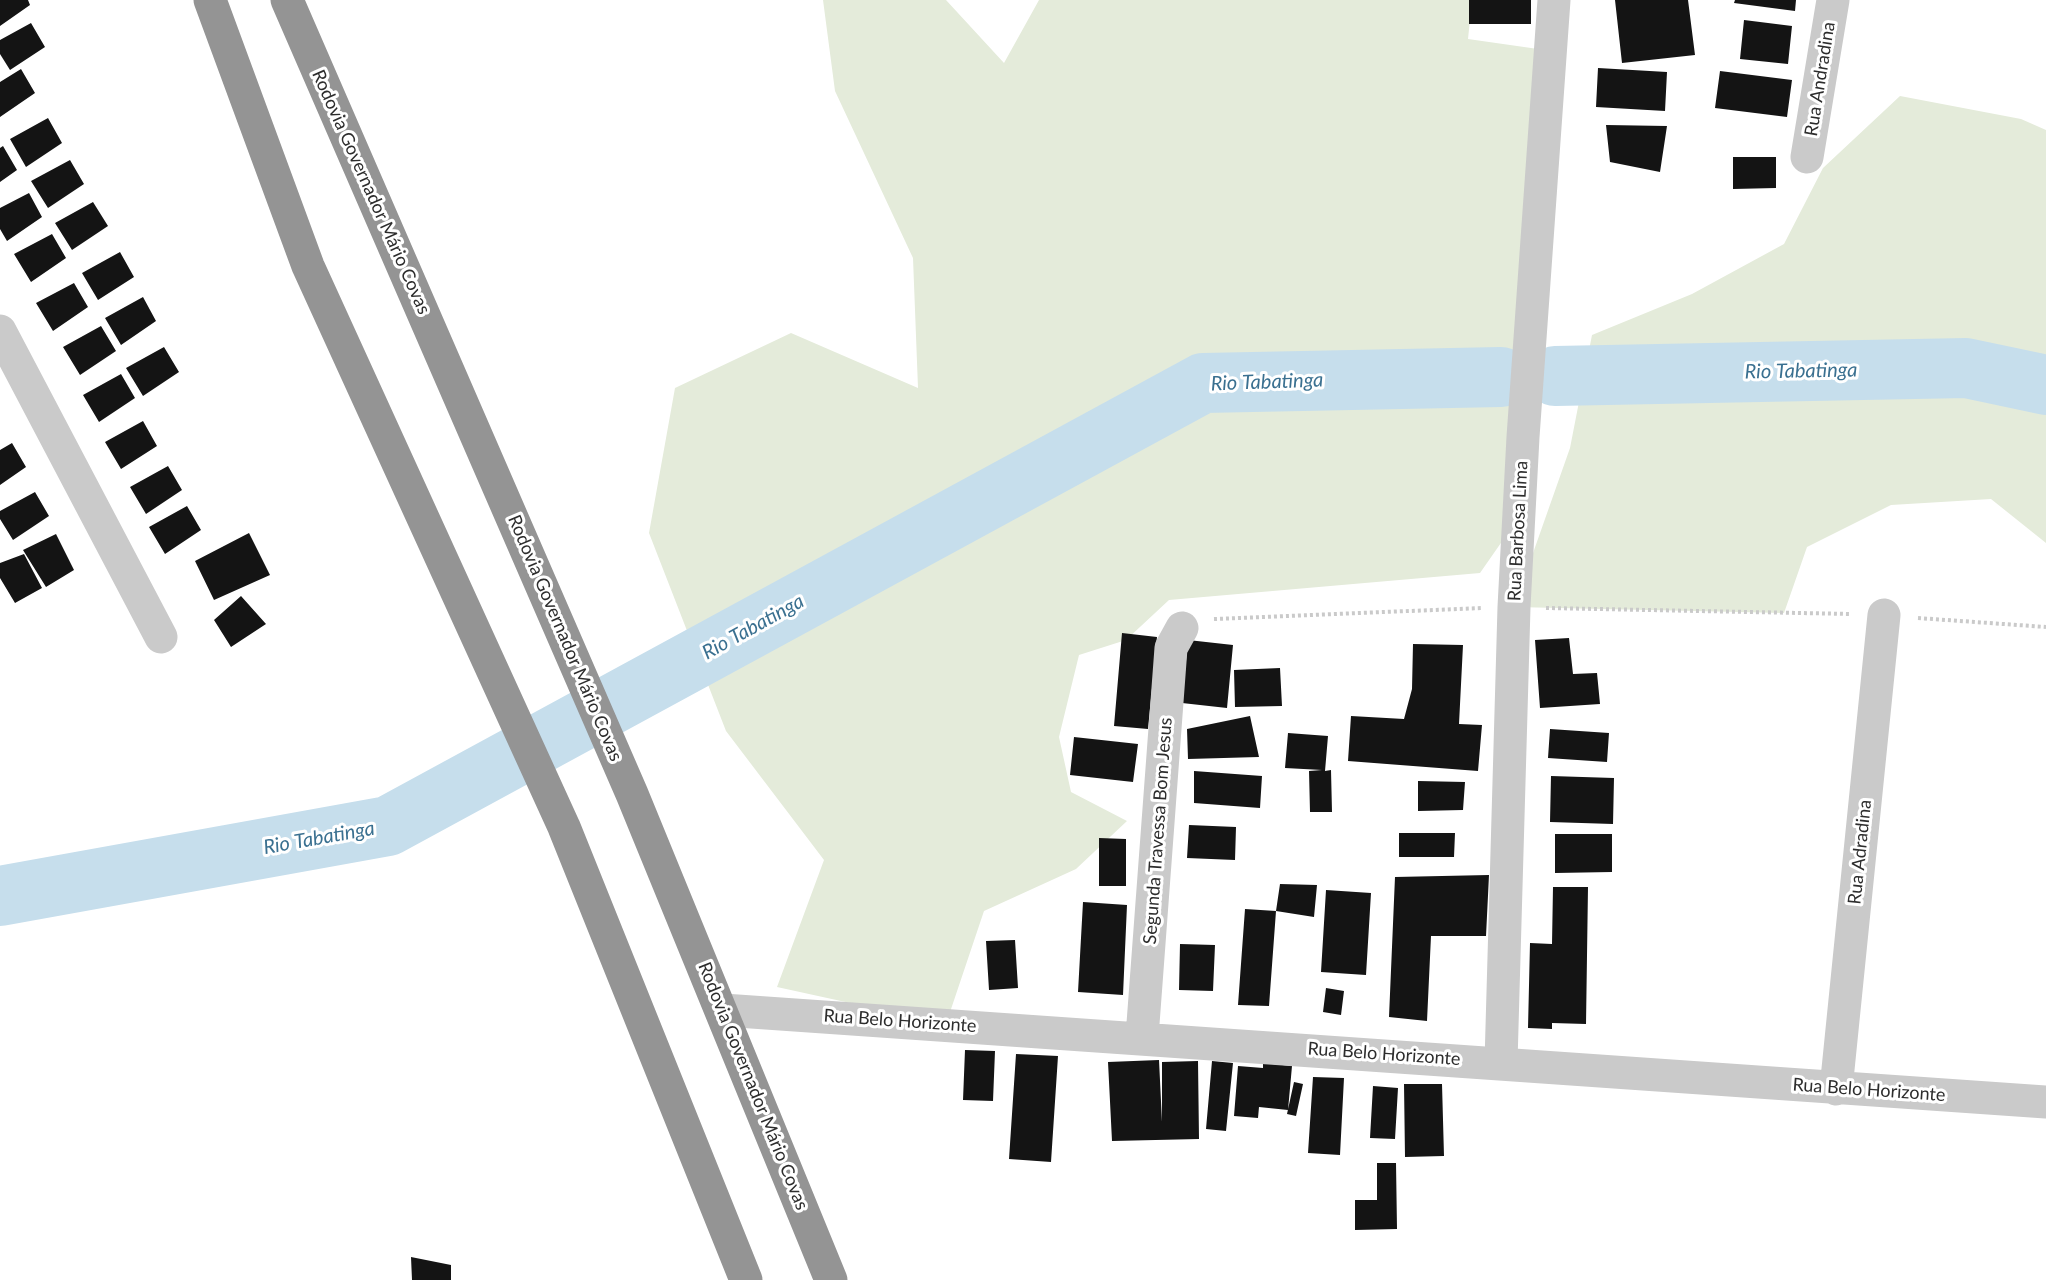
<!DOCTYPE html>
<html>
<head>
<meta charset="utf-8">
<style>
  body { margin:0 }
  canvas { display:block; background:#fff }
</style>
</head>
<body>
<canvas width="2046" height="1280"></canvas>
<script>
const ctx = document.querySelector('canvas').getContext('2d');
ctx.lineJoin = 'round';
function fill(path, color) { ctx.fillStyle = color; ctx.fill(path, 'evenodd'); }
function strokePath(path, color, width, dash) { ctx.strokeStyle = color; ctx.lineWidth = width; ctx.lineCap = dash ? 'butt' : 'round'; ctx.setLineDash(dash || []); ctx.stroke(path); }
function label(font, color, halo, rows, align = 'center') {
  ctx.font = font + ' Lato,sans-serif'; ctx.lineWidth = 6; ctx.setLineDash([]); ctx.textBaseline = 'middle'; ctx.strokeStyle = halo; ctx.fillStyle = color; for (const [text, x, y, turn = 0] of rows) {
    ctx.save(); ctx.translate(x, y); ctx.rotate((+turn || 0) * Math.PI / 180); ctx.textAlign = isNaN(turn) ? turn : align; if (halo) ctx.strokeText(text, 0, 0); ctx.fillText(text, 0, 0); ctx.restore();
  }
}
fill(new Path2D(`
  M823 0H946L1004 63 1039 0H1472L1468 39 1552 51 1519 517 1480 573 1169 600 1126 640 1079 655 1059 737 1071 792 1127 821 1076 869 984 911 946 1024 777 987 824 860 726 731 649 533 675 388 791 333 918 388 913 258 835 91Z
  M1900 96 2021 119 2046 130V543L1991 499 1891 505 1807 547 1784 613 1514 607 1570 448 1592 335 1692 294 1784 244 1823 168Z`), '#e4ebda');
strokePath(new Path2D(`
  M1555 376 1966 368 2046 385
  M0 896 388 826 1203 383 1501 377`), '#c6deec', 60);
fill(new Path2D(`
  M0 0H28L30 5 0 26Z
  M1469 0H1531V24H1469Z
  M1615 0H1688L1695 55 1622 63Z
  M1735 0H1796L1795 11 1734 3Z
  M1744 20 1792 26 1788 64 1740 59Z
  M31 23 45 47 10 70 0 54V40Z
  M1598 68 1667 72 1665 111 1596 107Z
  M21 69 35 93 0 117V82Z
  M1720 71 1792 80 1787 117 1715 108Z
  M48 118 62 143 26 167 10 139Z
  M1606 125 1667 126 1660 172 1610 162Z
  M3 146 17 170 0 182V148Z
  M1733 157H1776V188L1733 189Z
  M70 160 84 184 48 208 31 181Z
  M29 193 42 217 7 241 0 229V208Z
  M93 202 108 226 72 250 55 223Z
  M52 234 66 258 31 282 14 254Z
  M120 252 134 277 98 300 82 273Z
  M74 283 88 307 53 331 36 303Z
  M143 297 156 321 121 345 105 318Z
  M101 326 116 351 80 375 63 347Z
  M164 347 179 372 143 396 126 368Z
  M121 374 135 398 99 422 83 395Z
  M143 421 157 446 121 469 105 442Z
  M12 443 26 467 0 485V450Z
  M168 466 182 490 146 514 130 487Z
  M35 492 49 516 13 540 0 519V511Z
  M187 506 201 530 165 554 149 527Z
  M249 533 270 575 214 600 195 561Z
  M56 534 74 570 46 587 23 550Z
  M24 554 42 588 15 603 0 578V563Z
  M241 596 266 624 231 647 214 620Z
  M1122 633 1157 637 1148 729 1114 726Z
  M1569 638 1573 674 1597 673 1600 704 1540 708 1535 640Z
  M1188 640 1233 645 1227 708 1182 703Z
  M1413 644 1463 645 1459 724 1482 725 1478 771 1348 761 1351 716 1404 719 1412 689Z
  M1280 668 1282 706 1235 707 1234 670Z
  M1250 716 1259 757 1188 759 1187 729Z
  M1550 729 1609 733 1607 762 1548 758Z
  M1288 733 1328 736 1325 771 1331 770 1332 812H1310L1309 771 1322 770 1285 768Z
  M1074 737 1138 744 1133 782 1070 775Z
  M1194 771 1262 776 1260 808 1194 803Z
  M1551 776 1614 778 1613 824 1550 822Z
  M1418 781 1465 782 1463 810 1418 811Z
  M1189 825 1236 827 1235 860 1187 858Z
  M1399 833H1455L1454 857H1399Z
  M1555 834H1612V872L1555 873Z
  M1099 838 1126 839V886H1099Z
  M1489 875 1486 936H1431L1427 1021 1389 1017 1395 877Z
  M1280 884 1317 885 1314 917 1276 911Z
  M1553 887H1588L1586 1024 1552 1023V1029L1528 1028 1530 943 1552 944Z
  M1326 890 1371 893 1366 975 1321 972Z
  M1083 902 1127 905 1123 995 1078 992Z
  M1245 909 1276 911 1269 1006 1238 1005Z
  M1015 940 1018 988 989 990 986 941Z
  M1180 944 1215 945 1213 991 1179 990Z
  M1326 988 1344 991 1341 1015 1323 1012Z
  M965 1050 995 1051 993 1101 963 1100Z
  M1016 1054 1058 1056 1051 1162 1009 1159Z
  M1159 1060 1162 1122V1062L1198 1061 1199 1139 1112 1141 1108 1062Z
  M1212 1061 1233 1063 1226 1131 1206 1129Z
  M1263 1063 1292 1066 1288 1110 1259 1107 1258 1118 1234 1116 1238 1066 1263 1068Z
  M1313 1077 1344 1078 1340 1155 1308 1153Z
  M1294 1082 1303 1084 1296 1116 1287 1114Z
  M1404 1084H1442L1444 1156 1405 1157Z
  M1373 1086 1398 1088 1395 1139 1370 1138Z
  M1377 1163H1396L1397 1229 1355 1230V1200H1377Z
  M411 1257 451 1265V1280H412Z`), '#141414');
strokePath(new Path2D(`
  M1546 608 1851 614
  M1918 618 2046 627
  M1214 619 1482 608`), '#cacaca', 4, [3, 3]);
strokePath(new Path2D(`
  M1807 157 1833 0
  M0 331 161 637
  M723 1010 2046 1102
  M1142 1037 1171 648 1182 628
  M1501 1062 1514 607 1523 437 1554 0
  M1836 1089 1884 615`), '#cacaca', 33);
strokePath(new Path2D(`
  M210 0 308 266 564 827 746 1280
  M287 0 632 794 831 1280`), '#949494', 33);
label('18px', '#2d2d2d', '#fff', [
  ["Rua Andradina",1820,79,-81],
  ["Rodovia Governador Mário Covas",371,192,66],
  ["Rua Barbosa Lima",1518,531,-87],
  ["Rodovia Governador Mário Covas",565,638,67],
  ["Segunda Travessa Bom Jesus",1158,831,-86],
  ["Rua Adradina",1860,852,-84],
  ["Rua Belo Horizonte",900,1021,4],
  ["Rua Belo Horizonte",1384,1054,4],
  ["Rodovia Governador Mário Covas",753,1086,68],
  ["Rua Belo Horizonte",1869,1090,4]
]);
label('italic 20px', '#3a7090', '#fff', [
  ["Rio Tabatinga",1801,371,-1],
  ["Rio Tabatinga",1267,382,-2],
  ["Rio Tabatinga",753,627,-29],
  ["Rio Tabatinga",319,838,-10]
]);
</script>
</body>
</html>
